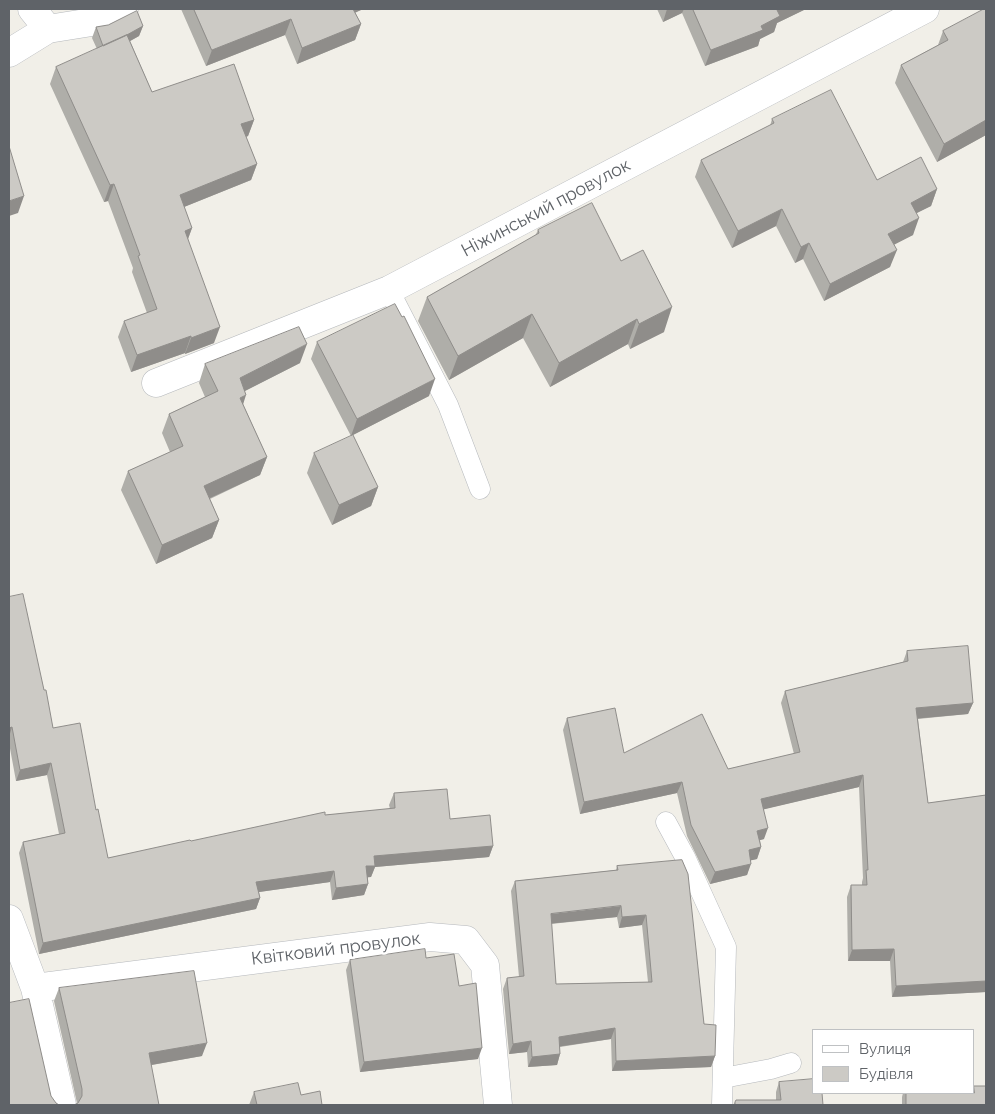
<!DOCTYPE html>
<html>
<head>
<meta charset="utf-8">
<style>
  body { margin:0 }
  #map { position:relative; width:995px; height:1114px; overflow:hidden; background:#f1efe8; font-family:Raleway,sans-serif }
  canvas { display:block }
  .frame { position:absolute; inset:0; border:10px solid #5f6368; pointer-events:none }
  .legend { position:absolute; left:812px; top:1029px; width:162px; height:65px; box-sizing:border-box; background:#fff; border:1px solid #bfc1c3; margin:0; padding:6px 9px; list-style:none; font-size:15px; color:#5f6368 }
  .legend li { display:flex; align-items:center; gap:10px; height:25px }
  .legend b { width:25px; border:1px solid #bfc1c3 }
</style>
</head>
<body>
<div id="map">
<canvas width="995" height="1114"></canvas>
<div class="frame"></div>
<ul class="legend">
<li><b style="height:6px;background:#fff"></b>Вулиця</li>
<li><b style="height:14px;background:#cccac5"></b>Будівля</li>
</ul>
</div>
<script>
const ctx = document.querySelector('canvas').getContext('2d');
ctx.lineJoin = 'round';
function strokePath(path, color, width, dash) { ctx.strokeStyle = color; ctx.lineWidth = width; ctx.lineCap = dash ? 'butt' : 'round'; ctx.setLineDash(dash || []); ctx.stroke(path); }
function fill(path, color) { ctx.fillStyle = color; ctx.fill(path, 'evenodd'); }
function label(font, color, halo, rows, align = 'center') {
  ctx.font = font + ' Raleway,sans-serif'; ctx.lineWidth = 5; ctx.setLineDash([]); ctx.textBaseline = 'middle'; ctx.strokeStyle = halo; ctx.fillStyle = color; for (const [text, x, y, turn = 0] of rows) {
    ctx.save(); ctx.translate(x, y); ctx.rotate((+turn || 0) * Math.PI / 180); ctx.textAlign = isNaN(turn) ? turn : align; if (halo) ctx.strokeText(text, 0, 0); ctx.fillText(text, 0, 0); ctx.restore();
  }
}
const service = new Path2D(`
  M389 290 448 405 480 489
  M666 822 685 857 726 947 722 1105
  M723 1078 771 1069 791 1063`);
const minor = new Path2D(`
  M32 9 48 29
  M9 53 48 29 98 21 124 9
  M156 383 389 290 925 9
  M9 919 35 988 62 1105
  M35 988 430 937 466 940 485 965 498 1105`);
strokePath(service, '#b5b8bc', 21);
strokePath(minor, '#b5b8bc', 29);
strokePath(service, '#fff', 20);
strokePath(minor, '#fff', 28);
fill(new Path2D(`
  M181 9H361V10L355 12 361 24 355 40 297 64 285 35 206 66Z
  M657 9H806L777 23 774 32 760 39 758 46 705 66 682 13 663 22Z
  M986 9V135L937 162 895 83 901 65 938 45 943 31Z
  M143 26 139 36 130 41 152 92 254 120 248 136 246 137 257 164 251 180 184 207 192 228 188 239 214 343 185 354V353L131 372 118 337 124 321 147 313 132 272 133 268 108 201 104 202 50 84 56 67 97 49 92 38 96 27Z
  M772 119 877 180 937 189 931 206 916 213 913 235 894 244 890 267 824 301 803 259 795 263 776 226 732 248 695 177 701 160 770 126Z
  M538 230 621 261 664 332 630 349 628 344 550 387 523 338 449 380 418 321 427 297 535 236Z
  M317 342 429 396 351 436 311 359Z
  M300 363 245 391 243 404 267 457 260 475 210 499 219 520 212 538 156 564 121 490 128 471 170 452 162 433 169 414 205 397 199 383 205 364Z
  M314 453 378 487 371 506 332 525 307 473Z
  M9 597 44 690 53 728 96 810 108 858 325 815 390 809 389 805 394 793 450 819 493 846 489 857 375 867 371 877H368V884L364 895 332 900 330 882 259 892 260 898 256 909 39 954 19 853 23 842 59 834 47 775 16 781 9 743Z
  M907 651 973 703 968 714 918 719 928 803 986 795V992L892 997 890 961H848L847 897 851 885H862V882L863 878 859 787 764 809V839L760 840 761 847 757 859 751 860 747 875 710 884 687 836 677 793 580 814 563 730 567 718 624 753 728 769 794 754 781 703 785 691 903 662Z
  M682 860 704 1024 715 1056 711 1067 612 1071 611 1039 560 1047V1054L557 1065 528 1067 527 1052 509 1054 503 989 507 978 519 977 511 891 515 881 616 870 617 866ZM617 917 619 928 642 925 648 982 556 984 551 924Z
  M426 958 459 986 478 1059 360 1072 346 970 350 960Z
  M59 988 202 1056 152 1065 77 1103 54 1001Z
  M779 1082 823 1105H733L735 1102 776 1100V1092Z
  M254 1092 301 1095 322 1105H249Z
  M903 1093H974L986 1105H902V1097Z`), '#afaea9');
fill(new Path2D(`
  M347 9H361V10L344 18Z
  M667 9H684L682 13 663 22Z
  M779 9H806L777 23 774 32 760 39 758 46 705 66 711 50 761 26 777 10Z
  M291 19 285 35 206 66 212 50Z
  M361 24 355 40 297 64 302 48Z
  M143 26 139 36 100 58 104 47Z
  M254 120 248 136 235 141 241 124Z
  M986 120V135L937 162 944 144Z
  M257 164 251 180 174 211 180 195Z
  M114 184 108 201 104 202 110 185Z
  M937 189 931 206 905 219 911 203Z
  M24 196 18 213 9 216V201Z
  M782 209 776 226 732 248 738 231Z
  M919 218 913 235 882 251 888 234Z
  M192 228 186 244 185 231Z
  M809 243 803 259 795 263 801 247Z
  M897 250 890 267 824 301 830 284Z
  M672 307 664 332 630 349 639 324Z
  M532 314 523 338 449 380 458 356Z
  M637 319 628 344 550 387 559 363Z
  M220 327 214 343 185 354 191 338Z
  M191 336 185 353 131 372 137 355Z
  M307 344 300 363 233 397 240 378Z
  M435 379 429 396 351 436 357 419Z
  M246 395 240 414V398Z
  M267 457 260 475 197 504 204 486Z
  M378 487 371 506 332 525 339 505Z
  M219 520 212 538 156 564 162 545Z
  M973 703 968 714 912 719 916 708Z
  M12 727 9 737V728Z
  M51 763 47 775 16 781 20 770Z
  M863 775 859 787 757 811 761 799Z
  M682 782 677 793 580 814 584 802Z
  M768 828 764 839 753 842 757 831Z
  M493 846 489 857 375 867 371 877 362 878 366 866 374 856Z
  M761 847 757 859 744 862 749 850Z
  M751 864 747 875 710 884 715 872Z
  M334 871 330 882 252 893 256 882Z
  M368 884 364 895 332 900 336 888Z
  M260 898 256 909 39 954 43 943Z
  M621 906 617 917 547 924 551 914Z
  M646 915 642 925 619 928 622 917Z
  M894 949 890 961H848L852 950Z
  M986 981V992L892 997 896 986Z
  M615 1028 611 1039 556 1047 559 1037Z
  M531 1041 527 1052 509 1054 513 1044Z
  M207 1043 202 1056 145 1066 149 1053Z
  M482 1048 478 1059 360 1072 364 1062Z
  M560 1054 557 1065 528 1067 532 1057Z
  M715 1056 711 1067 612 1071 616 1061Z`), '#8f8d8a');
const building = new Path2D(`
  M194 9H353L361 24 302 48 291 19 212 50Z
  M693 9H779L777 10 780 16 761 26 763 30 711 50Z
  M984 9H986V120L944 144 901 65 948 40 943 31Z
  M137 11 143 26 125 36 103 46 96 27 108 25Z
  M127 35 152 92 234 64 254 120 241 124 257 164 180 195 192 228 185 231 220 327 191 338V336L137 355 124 321 157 309 138 256 140 255 114 184 110 185 56 67Z
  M831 90 877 180 921 157 937 189 911 203 919 218 888 234 897 250 830 284 809 243 801 247 782 209 738 231 701 160 774 123 772 119Z
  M9 146 24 196 9 201Z
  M592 203 621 261 643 250 672 307 639 324 637 319 559 363 532 314 458 356 427 297 539 233 538 230Z
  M395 304 402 317 404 316 435 379 357 419 317 342Z
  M299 327 307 344 240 378 246 395 240 398 267 457 204 486 219 520 162 545 128 471 183 446 169 414 218 391 205 364Z
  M353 435 378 487 339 505 314 453Z
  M23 594 44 690H46L53 728 80 723 96 810 98 809 108 858 190 840 191 841 325 812V815L395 808 394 793 447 789 450 819 490 815 493 846 374 856 375 866H366L368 884 336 888 334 871 256 882 260 898 43 943 23 842 65 833 51 763 20 770 12 727 9 728V597Z
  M968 646 973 703 916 708 928 803 986 795V981L896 986 894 949 852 950 851 885H867L866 870H868L863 775 761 799 768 828 757 831 761 847 749 850 751 864 715 872 691 825 682 782 584 802 567 718 615 708 624 753 702 714 728 769 800 752 785 691 908 661 907 651Z
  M682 860 688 874 704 1024 716 1025 715 1056 616 1061 615 1028 559 1037 560 1054 532 1057 531 1041 513 1044 507 978 524 976 515 881 618 870 617 866ZM621 906 622 917 646 915 652 982 556 984 551 914Z
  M425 949 426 958 454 954 459 986 476 983 482 1048 364 1062 350 960Z
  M194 971 207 1043 149 1053 159 1105H74L78 1103 82 1096V1089L59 988Z
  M29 999 51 1096 56 1103 59 1105H9V1003Z
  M814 1079V1093H822L823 1105H735V1102L736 1100H781L779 1082Z
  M298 1083 301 1095 320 1091 322 1105H257L254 1092Z
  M974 1086H986V1105H906V1093H974Z`);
fill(building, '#cccac5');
strokePath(building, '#8f8d8a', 1);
label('18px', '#5f6368', '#fff', [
  ["Ніжинський провулок",546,208,-28],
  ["Квітковий провулок",336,949,-7]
]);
</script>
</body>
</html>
